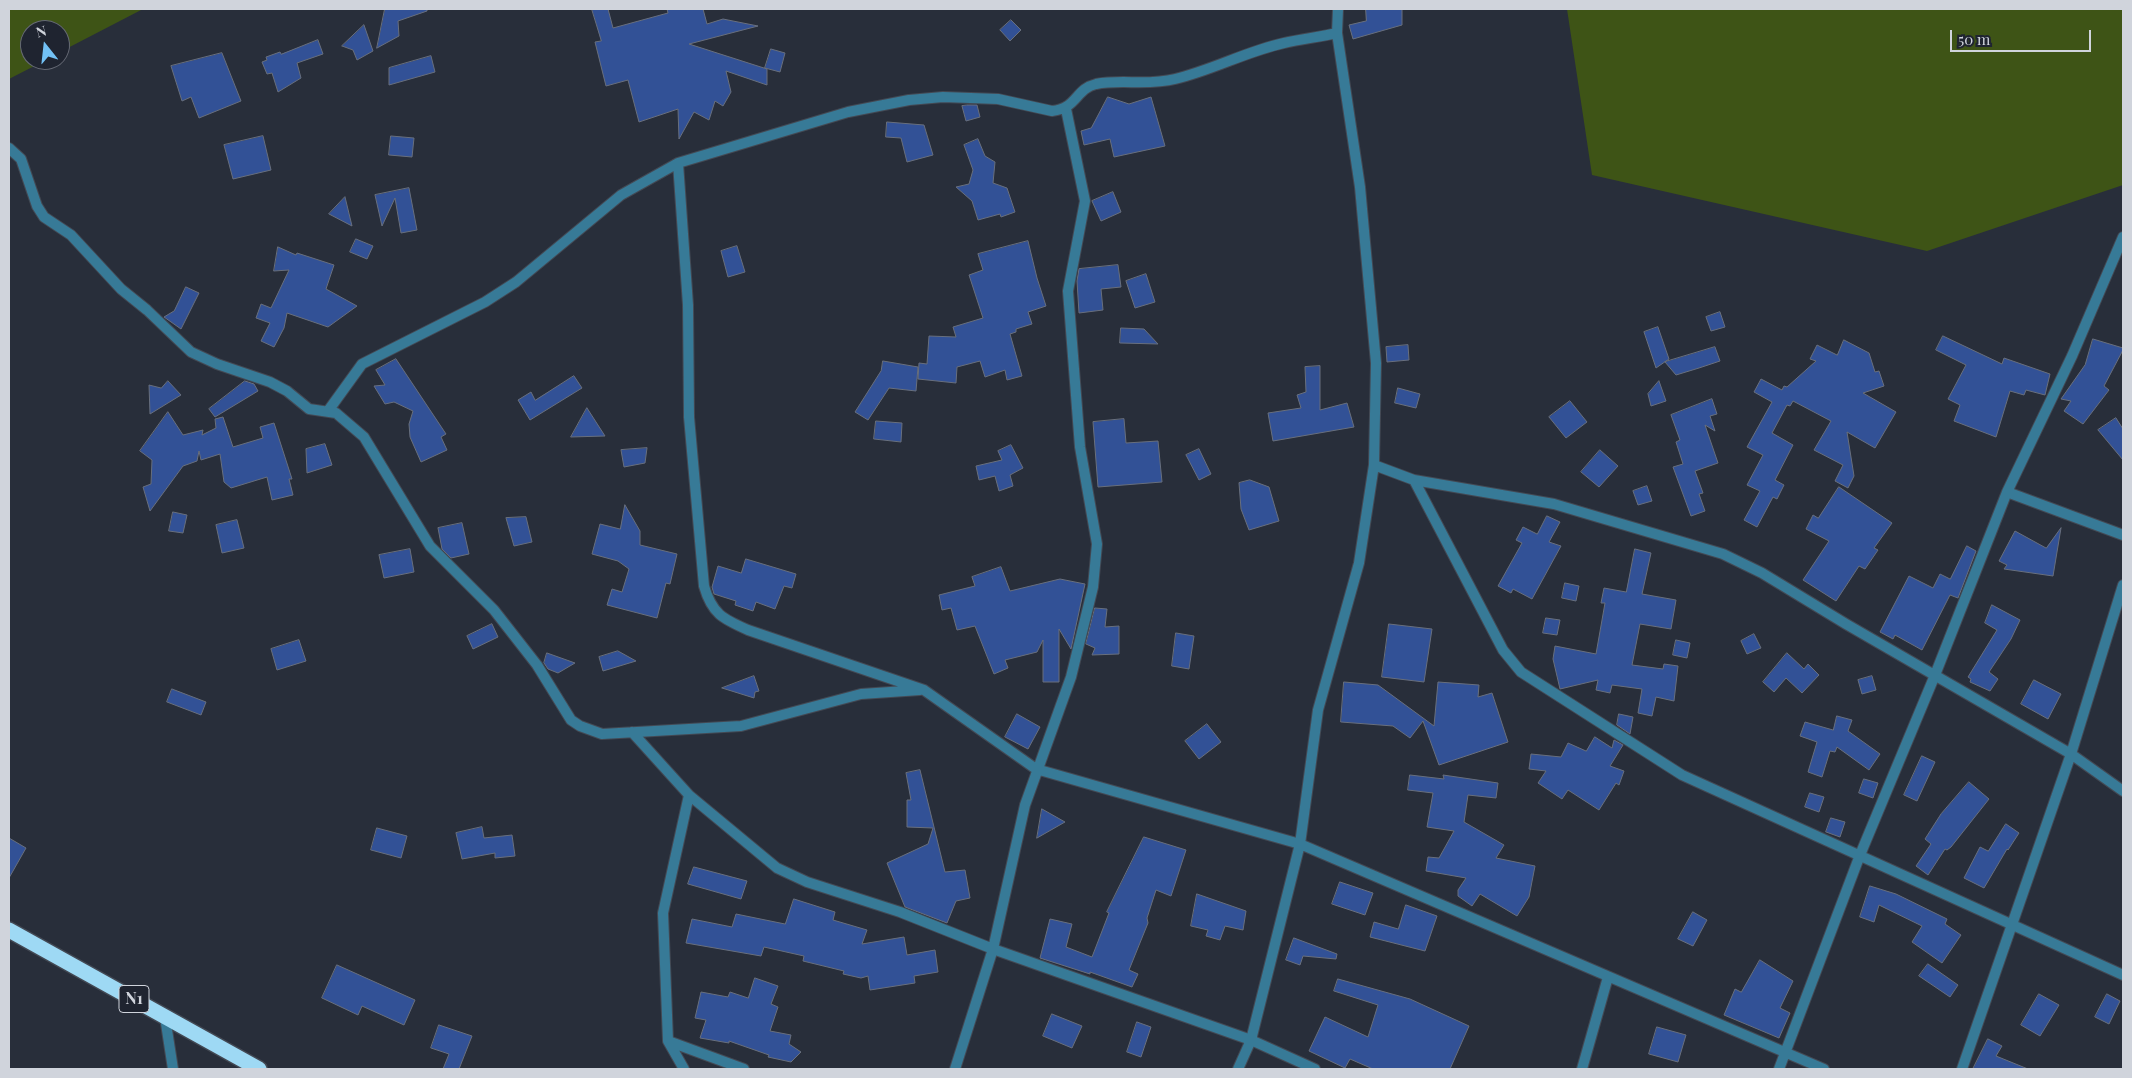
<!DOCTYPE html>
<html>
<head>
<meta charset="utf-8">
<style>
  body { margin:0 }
  #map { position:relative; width:2132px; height:1078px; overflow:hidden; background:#282e3a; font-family:"Playfair Display",serif }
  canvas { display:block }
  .frame { position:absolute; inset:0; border:10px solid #d0d4dc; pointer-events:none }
  .north { position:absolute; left:20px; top:20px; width:50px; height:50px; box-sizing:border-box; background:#1f2430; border:1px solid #666a75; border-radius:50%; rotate:344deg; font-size:14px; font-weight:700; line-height:20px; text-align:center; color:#d0d4dc }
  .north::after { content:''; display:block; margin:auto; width:18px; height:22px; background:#72c1f5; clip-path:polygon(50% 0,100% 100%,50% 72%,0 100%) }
  .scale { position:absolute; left:1950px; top:30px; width:141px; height:22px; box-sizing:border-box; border:2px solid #d0d4dc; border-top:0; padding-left:6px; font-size:15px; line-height:18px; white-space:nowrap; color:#d0d4dc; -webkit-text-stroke:4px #1f2430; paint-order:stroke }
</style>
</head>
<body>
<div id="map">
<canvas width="2132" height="1078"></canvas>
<div class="frame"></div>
<div class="north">N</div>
<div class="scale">50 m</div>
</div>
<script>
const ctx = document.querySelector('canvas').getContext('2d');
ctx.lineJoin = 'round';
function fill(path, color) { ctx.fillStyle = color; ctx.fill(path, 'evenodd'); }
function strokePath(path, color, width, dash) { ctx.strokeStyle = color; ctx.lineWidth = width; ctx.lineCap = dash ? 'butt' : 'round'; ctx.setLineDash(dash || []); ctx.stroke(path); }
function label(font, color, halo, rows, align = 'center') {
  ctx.font = font + ' "Playfair Display",serif'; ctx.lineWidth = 4.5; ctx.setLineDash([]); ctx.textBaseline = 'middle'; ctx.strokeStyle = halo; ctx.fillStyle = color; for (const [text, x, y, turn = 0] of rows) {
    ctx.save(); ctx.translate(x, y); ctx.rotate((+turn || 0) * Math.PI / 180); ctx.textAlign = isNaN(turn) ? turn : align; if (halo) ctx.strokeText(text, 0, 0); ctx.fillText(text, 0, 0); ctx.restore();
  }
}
fill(new Path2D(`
  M9 9H143L60 52V30H30V60H46L9 79Z
  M1567 9H2123V185L1927 251 1592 175Z`), '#3e5416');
const building = new Path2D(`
  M385 9H427V11L398 21 399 36 377 48Z
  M592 9H608L613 28 668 13 667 9H703L707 24 723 19 758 26 689 44 767 69V85L726 71 731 92 723 106 715 101 709 120 694 112 679 139 678 109 639 122 628 80 606 86 595 42 601 41Z
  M1366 9H1402V25L1353 39 1349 25 1366 21Z
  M1011 20 1021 30 1010 41 1000 30Z
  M364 25 373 51 357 60 353 50 342 46Z
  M318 40 323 54 297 63 301 78 278 92 272 73 267 74 262 62 267 60 266 57 280 52 281 54Z
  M771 49 785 53 780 72 765 68Z
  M222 53 241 101 199 118 191 97 182 101 171 66Z
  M431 56 435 72 389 85V68Z
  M1108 97 1129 104 1151 97 1165 146 1114 157 1110 139 1084 145 1081 131 1091 128Z
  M967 105H977L980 117 966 121 962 106Z
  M887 122 924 125 933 155 907 162 901 138 886 137Z
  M263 136 271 170 233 179 224 145Z
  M391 136 414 138 412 157 389 155Z
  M978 139 985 156 995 162 993 183 1007 188 1015 212 1001 217 1000 214 978 220 972 201 956 187 969 184 973 170 964 145Z
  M409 188 417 230 401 233 395 198 382 226 375 195Z
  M1113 192 1121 212 1101 221 1092 201Z
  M345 197 352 226 329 214Z
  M356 239 373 246 367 259 350 252Z
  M1028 241 1037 278 1046 306 1028 312 1032 324 1016 329V332L1010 334 1022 376 1007 380 1005 370 985 377 980 361 957 367 956 383 918 379 919 363 927 364 929 336 956 337 953 327 983 318 969 275 983 270 978 254Z
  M737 246 745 272 728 277 721 251Z
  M278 247 296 255 297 253 334 265 326 289 357 306 328 327 287 313 284 328 274 347 261 341 270 323 256 318 261 304 271 308 289 270 274 271Z
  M1118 265 1121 287 1101 289 1103 310 1079 313 1077 281 1079 269Z
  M1146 274 1155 302 1135 308 1126 281Z
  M186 287 199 293 181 329 164 317 174 311Z
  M1720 312 1725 327 1711 331 1706 317Z
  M1658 327 1669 359 1656 368 1644 332Z
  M1121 328 1144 329 1158 344 1120 343Z
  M1943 336 2002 364 2004 358 2050 374 2045 395 2026 390 2024 395 2010 391 1996 437 1954 421 1960 405 1948 399 1966 365 1936 350Z
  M2093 339 2123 348V350L2104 386 2109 390 2083 424 2064 411 2071 401 2061 399 2085 365Z
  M1844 340 1869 353 1875 372 1879 371 1884 386 1863 393 1896 412 1875 448 1847 432 1854 476 1848 488 1835 481 1843 465 1814 450 1831 421 1793 401 1790 406 1787 405 1772 433 1793 445 1775 480 1784 485 1777 499 1773 497 1757 527 1744 520 1760 491 1747 485 1763 455 1747 447 1772 402 1754 392 1761 379 1782 390 1784 386 1787 387 1816 361 1810 359 1817 345 1837 355Z
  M1408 345 1409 360 1387 362 1386 347Z
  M1715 347 1720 361 1699 368 1676 375 1665 362Z
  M396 359 446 434 441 437 447 450 421 462 410 437 409 424 413 411 394 402 385 404 374 386 385 385 376 370Z
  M883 361 918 367 916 391 889 388 868 420 855 412 881 371Z
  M1320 366V410L1347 403 1354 427 1273 441 1268 413 1301 408 1297 395 1306 392 1305 367Z
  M574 376 582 388 530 420 518 400 531 392 535 400Z
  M168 381 181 395 150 414 149 385 161 388Z
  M245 381 254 384 258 391 215 417 209 409Z
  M1659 381 1666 401 1651 406 1648 394Z
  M1398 388 1420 394 1416 408 1395 403Z
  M1712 399 1717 414 1710 416 1715 431 1705 425 1718 463 1695 471 1703 493 1699 494 1705 511 1691 516 1673 467 1683 464 1676 442 1680 440 1671 415Z
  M1570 401 1587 422 1566 438 1549 417Z
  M587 408 605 436 571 437Z
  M168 412 183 435 203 430 202 435 216 428 215 419 223 417 233 447 263 438 260 427 274 423 292 479H289L293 495 272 500 267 477 231 488 224 482 220 454 201 460 199 451 197 461 183 466 150 511 143 487 151 484 152 460 140 451Z
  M2116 418 2123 429V460L2098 430Z
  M1124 419 1126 443 1158 441 1162 482 1098 487 1093 422Z
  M876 421 902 423 901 442 874 439Z
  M325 444 332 465 307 473 306 449Z
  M1011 445 1023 468 1010 475 1013 486 999 491 995 476 979 480 976 466 1002 460 998 451Z
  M647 448 645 463 624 467 621 450Z
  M1199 449 1211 474 1199 480 1186 455Z
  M1600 450 1618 466 1599 487 1581 472Z
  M1250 480 1269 487 1279 521 1249 530 1241 509 1239 483Z
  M1647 486 1652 501 1638 505 1633 491Z
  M1839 487 1892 523 1874 548 1878 550 1865 569 1859 566 1836 601 1803 580 1829 541 1806 529 1813 515 1818 518Z
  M625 505 640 531V545L677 554 670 584 666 583 657 618 607 605 612 589 622 592 629 569 618 561 592 554 600 524 620 529Z
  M173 512 187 515 183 533 169 531Z
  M1547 516 1560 522 1549 542 1561 546 1532 599 1513 589 1511 593 1498 586 1522 543 1516 540 1523 527 1537 534Z
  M526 517 532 542 514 546 506 518Z
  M237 520 244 548 222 553 216 525Z
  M462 523 469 554 451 558 442 549 438 528Z
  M2061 528 2053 576 2004 569 2007 565 1999 561 2015 531 2046 548Z
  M1967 546 1976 551 1958 598 1950 595 1922 650 1895 635 1893 639 1880 632 1909 576 1933 588 1940 574 1950 579Z
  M410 549 414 572 384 578 379 555Z
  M1635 549 1651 553 1642 594 1676 600 1671 629 1640 624 1632 665 1663 669 1664 664 1678 666 1674 701 1656 697 1652 716 1638 713 1642 689 1612 685 1610 693 1596 690 1598 680 1560 689 1553 659 1555 646 1596 654 1605 603H1601L1604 588 1626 592Z
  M746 559 796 574 792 588 784 586 775 609 756 602 753 611 735 605 736 601 714 594 712 587 718 566 741 573Z
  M1001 567 1010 591 1060 579 1085 584 1071 649 1059 629V682H1043V640L1037 652 1005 660 1008 668 994 674 975 626 957 630 951 608 942 610 939 595 975 586 972 577Z
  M1565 583 1579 586 1576 601 1562 598Z
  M1992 605 2020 620 2011 639 1989 672 1998 679 1990 691 1970 682 1971 679 1968 677 1997 630 1985 623Z
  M1095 608 1107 609 1105 627 1119 626V654L1092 655 1095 648 1086 644Z
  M1546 618 1560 620 1557 635 1543 633Z
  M492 624 498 637 473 649 467 636Z
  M1389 624 1432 629 1424 682 1382 677Z
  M1176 633 1194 636 1189 669 1172 666Z
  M1754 634 1761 648 1747 654 1741 641Z
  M299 640 306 661 277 670 271 649Z
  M1676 640 1690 643 1687 658 1673 655Z
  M618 651 636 661 603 671 599 657Z
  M547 653 575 663 558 673 548 669 544 663Z
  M1787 653 1804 669 1808 664 1819 675 1802 693 1786 678 1774 692 1763 682Z
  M754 676 759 691 755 692 754 698 722 688Z
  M1872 676 1876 690 1862 694 1858 680Z
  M2034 680 2061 694 2048 719 2021 704Z
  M1344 682 1378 685 1434 726 1438 682 1479 685 1478 697 1492 693 1508 742 1439 765 1423 721 1410 738 1393 726 1341 722Z
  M172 689 206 702 201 715 167 702Z
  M1017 714 1040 727 1028 749 1005 737Z
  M1619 714 1633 717 1630 734 1617 725Z
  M1837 716 1852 720 1848 731 1880 754 1869 770 1837 747 1835 752 1830 751 1822 777 1808 772 1817 742 1800 736 1805 722 1833 730Z
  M1207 724 1221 742 1199 759 1185 741Z
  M1595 737 1612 748 1614 740 1623 745 1610 766 1624 771 1619 785 1616 783 1599 810 1568 790 1562 799 1538 783 1546 771 1529 769 1531 754 1561 757 1568 743 1586 751Z
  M1922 756 1935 762 1917 801 1904 795Z
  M920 770 945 872 965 870 970 898 956 901 947 923 905 907 887 863 928 844 933 828 907 827V800H911L906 773Z
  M1410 775 1444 779 1443 775 1498 783 1496 798 1468 795 1464 822 1504 845 1496 858 1535 866 1529 897 1517 916 1480 894 1472 906 1458 896V890L1466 878 1426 871 1428 857 1439 858 1454 831 1427 827 1433 793 1408 790Z
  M1864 779 1878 783 1873 798 1859 793Z
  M1969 782 1989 799 1951 847 1947 850 1945 849 1928 875 1916 866 1931 844 1925 839 1941 814Z
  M1810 793 1824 797 1819 812 1805 807Z
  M1042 809 1065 822 1037 838Z
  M1831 818 1845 822 1840 837 1826 832Z
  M2006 824 2019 833 2008 850 2007 849 1984 888 1964 878 1980 847 1988 851Z
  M482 827 484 838 512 835 515 856 495 858V853L462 859 456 833Z
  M377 828 407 836 401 858 371 850Z
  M1144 837 1186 850 1171 896 1156 890 1147 918 1148 923 1129 970 1138 974 1132 987 1090 972V974L1040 958 1050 919 1072 924 1066 947 1092 957 1109 913 1107 912Z
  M9 838 26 848 9 878Z
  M694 867 747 881 741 899 688 884Z
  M1340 882 1373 893 1365 915 1332 904Z
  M1870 886 1896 894 1947 919 1945 924 1961 935 1942 963 1912 942 1922 926 1879 905 1874 922 1860 917Z
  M1197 894 1246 911 1243 930 1225 926 1220 940 1206 936 1208 930 1191 926Z
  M794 899 835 912 833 920 867 930 862 944 904 937 907 955 935 950 938 972 914 976 915 983 870 990 868 976 861 978 843 974 844 971 803 961 804 956 764 947 761 956 686 943 692 919 732 927 736 914 785 924Z
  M1406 905 1437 916 1425 951 1370 937 1374 922 1398 929Z
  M1693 912 1707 920 1693 946 1678 939Z
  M1294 938 1337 954 1336 959 1303 956 1300 965 1286 960Z
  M1760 960 1793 981 1780 1008 1790 1013 1779 1038 1724 1015 1735 989 1741 992Z
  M1928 964 1958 985 1950 997 1919 976Z
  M337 965 415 1000 404 1025 362 1006 358 1015 322 998Z
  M755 978 778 986 771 1004 778 1007 770 1031 791 1035 789 1044 801 1052 791 1062 768 1057 769 1055 729 1041V1043L700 1038 706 1020 695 1018 701 992 728 997 730 992 748 998Z
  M1338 979 1410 999 1469 1026 1450 1069H1373L1350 1059 1345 1068 1309 1051 1325 1017 1368 1037 1378 1005 1334 991Z
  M2039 994 2059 1005 2040 1036 2021 1025Z
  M2107 994 2120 1001 2109 1024 2095 1017Z
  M1052 1014 1082 1026 1072 1048 1043 1036Z
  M1137 1022 1151 1027 1141 1057 1127 1052Z
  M439 1025 472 1036 459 1069H443L449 1054 431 1048Z
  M1657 1027 1686 1035 1678 1062 1649 1054Z
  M1988 1039 2002 1046 1996 1056 2028 1069H1973Z`);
fill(building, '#325196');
strokePath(building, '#686f7d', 1);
const street = new Path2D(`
  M9 148 21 159 37 206 44 217 71 235 121 289 147 310 191 352 217 364 270 382 287 391 309 409 336 413 364 437 430 546 494 610 537 665 571 720 580 726 602 734 741 726 861 694 920 690
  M678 163 688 305 689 417 704 586C712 614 723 619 748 630L924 690 1036 769 1300 844 1824 1069
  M328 411 362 364 485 302 516 282 621 195 678 163 848 112 909 100 943 97 998 99 1052 111C1078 108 1075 89 1096 84 1121 79 1148 86 1175 79 1213 70 1247 51 1284 43 1301 39 1319 37 1337 33
  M1374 465 1414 480 1554 504 1723 554 1762 573 1846 624 2071 754 2123 791
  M1414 480 1503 650 1521 672 1682 775 2123 975
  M2007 492 2123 535
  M632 732 689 795 663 913 668 1041 684 1069
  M689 795 777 868 807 882 900 912 993 949 1251 1040 1315 1069
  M165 1017 173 1069
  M668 1041 744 1069
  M955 1069 993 949 1025 805 1071 677 1093 587 1097 544 1080 447 1068 291 1085 201 1066 109
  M1238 1069 1251 1040 1300 844 1318 710 1359 563 1374 465 1376 363 1360 187 1337 33 1338 9
  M1582 1069 1608 977
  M1779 1069 1860 855 1935 675 2007 492 2072 356 2123 237
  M1962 1069 2071 754 2123 585`);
const highway = new Path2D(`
  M9 930 259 1069`);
strokePath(street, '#434954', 12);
strokePath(highway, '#434954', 18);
strokePath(street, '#377a97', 10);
strokePath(highway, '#9ed9f4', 15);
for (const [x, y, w] of [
  [134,999,30]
]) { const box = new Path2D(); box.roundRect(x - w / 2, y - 13.5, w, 27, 4); ctx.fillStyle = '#1f2430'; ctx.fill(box); strokePath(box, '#d0d4dc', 1); }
label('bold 16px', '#d0d4dc', null, [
  ["N1",134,999]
]);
</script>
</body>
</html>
